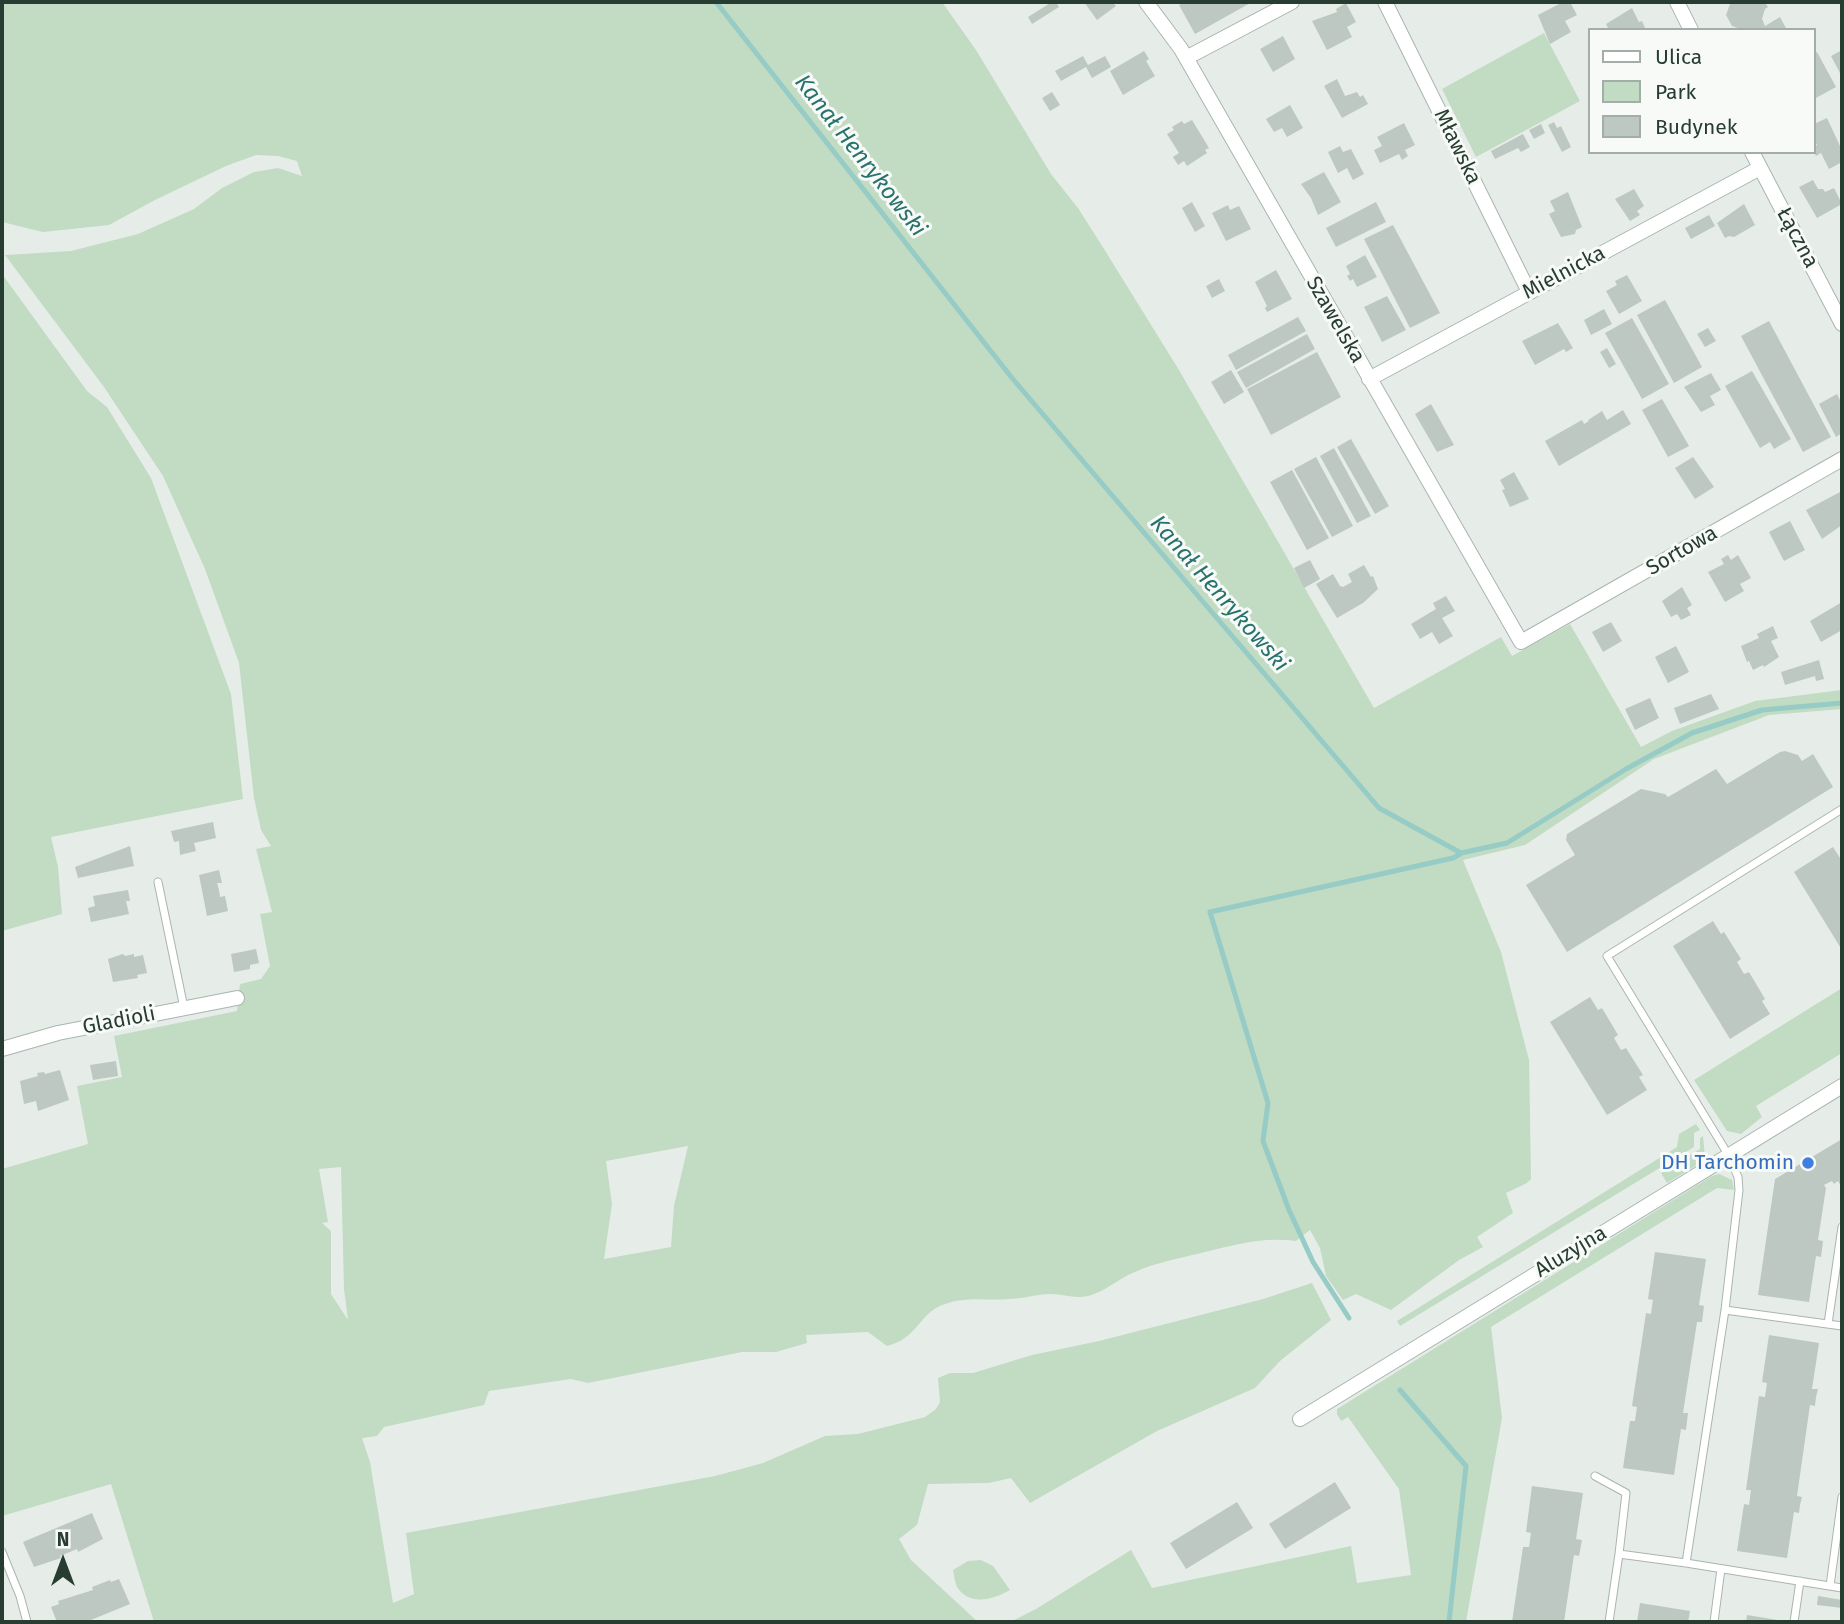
<!DOCTYPE html>
<html>
<head>
<meta charset="utf-8">
<style>
  body { margin:0 }
  #map { position:relative; width:1844px; height:1624px; overflow:hidden; background:#e6ede8; font-family:"Fira Sans",sans-serif }
  canvas { display:block }
  .frame { position:absolute; inset:0; border:4px solid #273d32; pointer-events:none }
  .legend { position:absolute; left:1588px; top:28px; width:228px; height:126px; box-sizing:border-box; background:#f7faf7; border:2px solid #a4aea8; margin:0; padding:9px 12px; list-style:none; font-size:21px; color:#273d32 }
  .legend li { display:flex; align-items:center; gap:14px; height:35px }
  .legend b { width:35px; border:2px solid #a4aea8 }
  .north { position:absolute; left:28px; top:1526px; width:70px; height:70px; -webkit-text-stroke:5px #f7faf7; paint-order:stroke; rotate:0deg; font-size:19px; font-weight:700; line-height:28px; text-align:center; color:#273d32 }
  .north::after { content:''; display:block; margin:auto; width:24px; height:32px; background:#273d32; clip-path:polygon(50% 0,100% 100%,50% 72%,0 100%) }
</style>
</head>
<body>
<div id="map">
<canvas width="1844" height="1624"></canvas>
<div class="frame"></div>
<ul class="legend">
<li><b style="height:9px;background:#fff"></b>Ulica</li>
<li><b style="height:19px;background:#c2dbc3"></b>Park</li>
<li><b style="height:19px;background:#bcc8c1"></b>Budynek</li>
</ul>
<div class="north">N</div>
</div>
<script>
const ctx = document.querySelector('canvas').getContext('2d');
ctx.lineJoin = 'round';
function fill(path, color) { ctx.fillStyle = color; ctx.fill(path, 'evenodd'); }
function strokePath(path, color, width, dash) { ctx.strokeStyle = color; ctx.lineWidth = width; ctx.lineCap = dash ? 'butt' : 'round'; ctx.setLineDash(dash || []); ctx.stroke(path); }
function label(font, color, halo, rows, align = 'center') {
  ctx.font = font + ' "Fira Sans",sans-serif'; ctx.lineWidth = 6; ctx.setLineDash([]); ctx.textBaseline = 'middle'; ctx.strokeStyle = halo; ctx.fillStyle = color; for (const [text, x, y, turn = 0] of rows) {
    ctx.save(); ctx.translate(x, y); ctx.rotate((+turn || 0) * Math.PI / 180); ctx.textAlign = isNaN(turn) ? turn : align; if (halo) ctx.strokeText(text, 0, 0); ctx.fillText(text, 0, 0); ctx.restore();
  }
}
fill(new Path2D(`
  M2 2H942L976 50 1051 174 1078 208 1104 249 1179 370 1374 708 1501 637 1512 656 1570 624 1641 747 1672 731 1755 701 1842 690V709L1769 715 1654 759 1525 845 1463 860 1501 952 1529 1060 1531 1179 1527 1183 1506 1193 1513 1213 1477 1237 1483 1247 1459 1260 1391 1310 1356 1294 1343 1300 1326 1276 1320 1248 1310 1230 1296 1241C1262 1236 1230 1246 1197 1254 1176 1259 1155 1263 1135 1272 1119 1278 1105 1292 1088 1296 1075 1299 1063 1294 1051 1294 1036 1294 1023 1299 1009 1299 987 1301 967 1296 945 1304 918 1313 919 1338 887 1346L868 1332 806 1335 807 1343 776 1352H742L588 1383 571 1379 489 1391 484 1405 384 1427 377 1436 362 1438 370 1462 393 1603 414 1594 406 1533 715 1476 763 1463 825 1436 858 1434 925 1417 936 1409 940 1402 938 1378 950 1373H973L1032 1355 1099 1341 1263 1299 1312 1283 1331 1320 1280 1361 1255 1388 1157 1431 1030 1503 1011 1478 989 1483 928 1484 917 1525 899 1539 911 1560 978 1622H154L111 1484 2 1516V1169L88 1144 77 1086 122 1077 114 1036 237 1011 240 984 261 979 270 966 260 914 272 912 256 849 271 846 261 830 254 798 239 663 205 569 163 476 151 458 104 387 5 255 71 251 138 234 194 209 222 188 254 172 278 168 302 176 297 161 278 156 256 155 226 166 155 200 109 225 43 232 2 222ZM688 1146 674 1206 671 1247 604 1259 612 1204 606 1161ZM341 1167 344 1289 348 1320 331 1294V1231L322 1223 328 1222 319 1169Z
  M1544 33 1580 101 1476 157 1442 89Z
  M2 274 87 391 107 407 151 478 231 694 243 799 51 837 58 867 62 914 2 931Z
  M1842 988V1053L1756 1106 1762 1117 1741 1134 1727 1131 1694 1080Z
  M1696 1124 1700 1130 1694 1133V1147L1400 1326 1397 1321 1677 1147 1679 1134Z
  M1703 1136 1705 1157 1702 1162 1667 1183 1661 1173 1700 1149V1138Z
  M1719 1174 1732 1180 1734 1190 1717 1188 1491 1327 1502 1418 1466 1622H1010L1036 1609 1131 1550 1152 1588 1351 1546 1357 1583 1411 1575 1399 1489 1348 1417 1341 1421 1337 1414V1409L1712 1176Z
  M981 1560 993 1566 1010 1590C994 1599 970 1607 957 1587 955 1583 954 1575 953 1570L968 1561Z`), '#c2dbc3');
strokePath(new Path2D(`
  M716 2 1012 378 1379 808 1461 853 1507 843 1626 769 1692 733 1762 710 1842 703
  M1349 1318 1313 1262 1289 1210 1263 1141 1268 1103 1210 912 1453 858 1460 854
  M1400 1390 1466 1466 1449 1622`), '#96cbc6', 5);
fill(new Path2D(`
  M1052 2H1056L1059 7 1032 24 1028 17Z
  M1084 2H1112L1116 6 1097 20Z
  M1185 2H1252L1195 34 1179 5Z
  M1563 2H1570L1577 15 1565 21 1571 32 1550 44 1538 15Z
  M1734 2H1765L1768 7 1765 9 1762 19 1765 26 1780 17 1787 30H1744L1732 26 1726 15 1730 4Z
  M1346 3 1356 22 1347 27 1352 37 1327 50 1312 21 1337 12 1336 9Z
  M1632 8 1639 22 1642 21 1646 30H1609L1606 24Z
  M1283 36 1295 59 1273 72 1260 49Z
  M1842 50V77L1831 56Z
  M1144 51 1149 59 1146 61 1155 76 1123 95 1110 71Z
  M1817 52 1836 87 1814 99V53Z
  M1083 56 1088 65 1105 56 1111 67 1092 78 1086 67 1061 81 1055 71Z
  M1337 79 1345 96 1357 92 1360 97 1363 95 1368 104 1342 118 1324 86Z
  M1052 92 1060 105 1050 111 1042 98Z
  M1290 105 1303 128 1287 137 1282 128 1274 132 1266 119Z
  M1827 118 1840 146 1842 145V162L1829 169 1821 153 1816 156 1814 152V147L1817 145 1814 139V124Z
  M1192 120 1209 148 1205 150 1207 153 1187 166 1184 161 1178 165 1173 157 1179 153 1167 134 1174 130 1172 127 1182 121 1184 124Z
  M1554 122 1557 128 1561 126 1571 147 1562 152 1548 125Z
  M1404 123 1415 145 1405 150 1408 156 1402 160 1399 154 1380 163 1374 150 1382 146 1377 137Z
  M1541 124 1545 133 1534 139 1529 130Z
  M1523 134 1530 147 1521 152 1518 148 1495 159 1491 151Z
  M1340 146 1343 152 1351 149 1364 174 1353 180 1347 168 1338 173 1328 152Z
  M1324 172 1341 202 1318 215 1311 198 1301 184Z
  M1813 180 1818 189H1823L1825 192 1834 188 1842 204 1817 218 1799 187Z
  M1634 189 1644 206 1637 211 1640 215 1630 221 1615 199Z
  M1568 192 1582 227 1576 230 1575 234 1561 237 1549 214 1555 211 1550 201Z
  M1192 202 1205 226 1195 232 1182 208Z
  M1376 202 1386 222 1336 247 1326 228Z
  M1744 204 1755 225 1734 237 1729 236 1725 238 1717 223Z
  M1228 205 1230 210 1239 206 1251 229 1226 241 1212 213Z
  M1709 215 1715 226 1691 239 1685 228Z
  M1393 225 1440 313 1410 328 1364 239Z
  M1365 255 1377 277 1357 287 1353 279 1350 281 1347 276 1350 274 1346 266Z
  M1276 270 1292 299 1267 312 1265 308 1267 306 1255 282Z
  M1627 275 1642 301 1619 314 1606 291 1617 285 1615 281Z
  M1219 279 1225 291 1212 298 1206 286Z
  M1387 296 1406 330 1382 342 1364 307Z
  M1665 300 1702 367 1674 383 1637 315Z
  M1604 309 1612 324 1591 335 1584 320Z
  M1298 317 1306 331 1236 370 1228 355Z
  M1632 318 1669 384 1642 399 1605 333Z
  M1769 321 1831 437 1803 452 1741 336Z
  M1558 323 1573 348 1566 352 1564 349 1535 365 1522 341Z
  M1708 328 1716 341 1705 347 1697 334Z
  M1307 334 1315 349 1246 388 1237 372Z
  M1607 348 1616 364 1609 368 1600 352Z
  M1317 352 1341 397 1271 435 1247 389Z
  M1231 370 1244 392 1224 404 1211 382Z
  M1752 371 1791 439 1774 449 1770 442 1760 448 1725 386Z
  M1711 373 1721 390 1710 396 1715 405 1701 412 1684 387Z
  M1837 394 1842 404V433L1836 437 1819 404Z
  M1662 399 1689 446 1668 457 1642 410Z
  M1431 404 1454 445 1437 452 1415 414Z
  M1623 410 1631 424 1559 466 1545 441 1582 420 1584 424 1589 421 1588 420 1602 411 1607 420Z
  M1351 439 1389 506 1375 514 1337 447Z
  M1334 448 1371 516 1357 523 1320 456Z
  M1316 457 1353 526 1332 537 1294 469Z
  M1693 457 1714 487 1695 499 1675 468Z
  M1292 470 1329 538 1307 550 1270 482Z
  M1514 472 1529 499 1510 507 1502 490 1505 489 1500 480Z
  M1842 491V525L1822 539 1806 510Z
  M1790 521 1805 550 1784 561 1769 532Z
  M1728 555 1731 560 1738 555 1751 578 1740 584 1744 591 1725 602 1708 572 1724 564 1721 559Z
  M1310 560 1320 579 1304 588 1294 568Z
  M1364 565 1371 577 1373 576 1378 589 1363 603 1337 618 1316 584 1333 574 1340 586 1343 587 1352 582 1348 574Z
  M1682 587 1692 605 1687 608 1691 615 1681 620 1677 614 1671 617 1662 601Z
  M1446 596 1455 611 1442 618 1453 636 1439 644 1432 632 1420 639 1411 624 1436 609 1433 603Z
  M1842 602V630L1821 642 1810 621Z
  M1611 622 1622 641 1603 652 1592 632Z
  M1773 626 1778 638 1771 641 1779 657 1764 667 1763 665 1753 670 1749 661 1747 662 1741 646 1759 638 1757 634Z
  M1676 646 1689 672 1668 683 1655 657Z
  M1819 660 1824 679 1816 681 1815 676 1785 685 1781 672Z
  M1711 694 1719 709 1680 724 1674 708Z
  M1650 698 1659 718 1635 730 1625 709Z
  M1785 751 1798 755 1802 761 1813 754 1833 787 1567 952 1526 885 1575 855 1566 840 1567 834 1641 789 1665 794 1668 797 1716 769 1727 784 1780 752Z
  M213 822 216 838 194 843 196 851 180 855 179 841 174 842 171 831Z
  M130 846 134 866 78 878 75 867Z
  M1833 847 1842 861V950L1794 872Z
  M219 870 222 883H217L219 890 220 897 225 896 228 911 207 916 199 875Z
  M128 890 130 901H126L129 914 91 922 88 908 95 906 93 896Z
  M1713 921 1721 934 1724 932 1741 959 1737 962 1744 974 1749 972 1765 999 1762 1001 1770 1014 1730 1039 1673 946Z
  M256 949 259 963 250 965V969L234 972 231 954Z
  M123 954 125 956 134 954V957L143 955 147 973 137 975 138 978 113 982 108 959Z
  M1590 997 1598 1010 1602 1008 1618 1035 1614 1038 1621 1050 1626 1048 1643 1075 1639 1077 1647 1090 1607 1115 1550 1022Z
  M116 1061 118 1076 93 1080 90 1065Z
  M60 1070 69 1100 38 1111 36 1101 24 1104 20 1081 38 1076 37 1073 44 1072 45 1074Z
  M1842 1139V1188L1838 1181 1834 1184 1832 1181 1824 1185 1826 1188 1818 1240 1823 1241 1821 1257 1816 1256 1809 1302 1758 1295 1775 1179Z
  M1655 1252 1706 1259 1699 1305 1704 1306 1702 1322H1697L1683 1413H1688L1686 1430 1681 1429 1674 1475 1623 1468 1630 1421H1635L1637 1407 1632 1406 1646 1313 1651 1314 1652 1306 1653 1300 1648 1299Z
  M1769 1335 1819 1343 1812 1389H1818L1816 1397 1815 1406 1810 1405 1797 1496 1802 1497 1800 1505 1799 1513 1794 1512 1787 1558 1737 1551 1744 1504 1749 1505 1751 1490H1746L1759 1396 1765 1397 1767 1383 1762 1382Z
  M1335 1482 1351 1508 1285 1549 1269 1524Z
  M1532 1486 1583 1493 1576 1539 1582 1540 1579 1556 1574 1555 1564 1622H1512L1523 1547H1529L1531 1533 1526 1532Z
  M1237 1502 1253 1528 1186 1569 1170 1543Z
  M92 1513 103 1539 78 1552 77 1549 60 1556 61 1558 34 1567 23 1542Z
  M119 1579 130 1604 86 1622H57L51 1607 59 1604 58 1601 93 1590 92 1587 110 1580 111 1582Z
  M1818 1596 1842 1600V1608L1817 1605Z
  M1640 1603 1690 1611 1688 1622H1637Z
  M1747 1615 1784 1621V1622H1746Z`), '#bcc8c1');
const service = new Path2D(`
  M1842 809 1607 956 1729 1156 1738 1177 1739 1190 1725 1310 1686 1563 1842 1588
  M158 882 184 1008
  M1725 1310 1842 1326
  M1828 1324 1842 1227
  M1595 1476 1626 1493 1619 1554
  M2 1552 20 1596 27 1622
  M1830 1586 1842 1497
  M1609 1622 1619 1554 1686 1563
  M1714 1622 1721 1569
  M1794 1622 1800 1581`);
const minor = new Path2D(`
  M1146 2 1181 49 1521 642 1842 459
  M1385 2 1529 292
  M1677 2 1691 30
  M1186 58 1292 2
  M1752 152 1842 324
  M1369 379 1760 168
  M2 1049 58 1033 237 998
  M1300 1419 1842 1086`);
strokePath(service, '#a9b5ae', 9);
strokePath(minor, '#a9b5ae', 16);
strokePath(service, '#fff', 7);
strokePath(minor, '#fff', 14);
for (const [x, y, r, color] of [
  [1808,1163,7,"#3f7fe0"]
]) { const dot = new Path2D(); dot.arc(x, y, r, 0, 2 * Math.PI); ctx.fillStyle = color; ctx.fill(dot); strokePath(dot, '#f7faf7', 2.5); }
label('21px', '#273d32', '#f7faf7', [
  ["Mławska",1457,147,64],
  ["Łączna",1797,238,62],
  ["Mielnicka",1564,273,-28],
  ["Szawelska",1335,320,60],
  ["Sortowa",1682,551,-30],
  ["Gladioli",119,1021,-11],
  ["Aluzyjna",1571,1252,-31]
]);
label('21px', '#366cbe', '#f7faf7', [
  ["DH Tarchomin",1794,1163]
], 'right');
label('italic 23px', '#28726d', '#f7faf7', [
  ["Kanał Henrykowski",860,156,52],
  ["Kanał Henrykowski",1219,594,49]
]);
</script>
</body>
</html>
